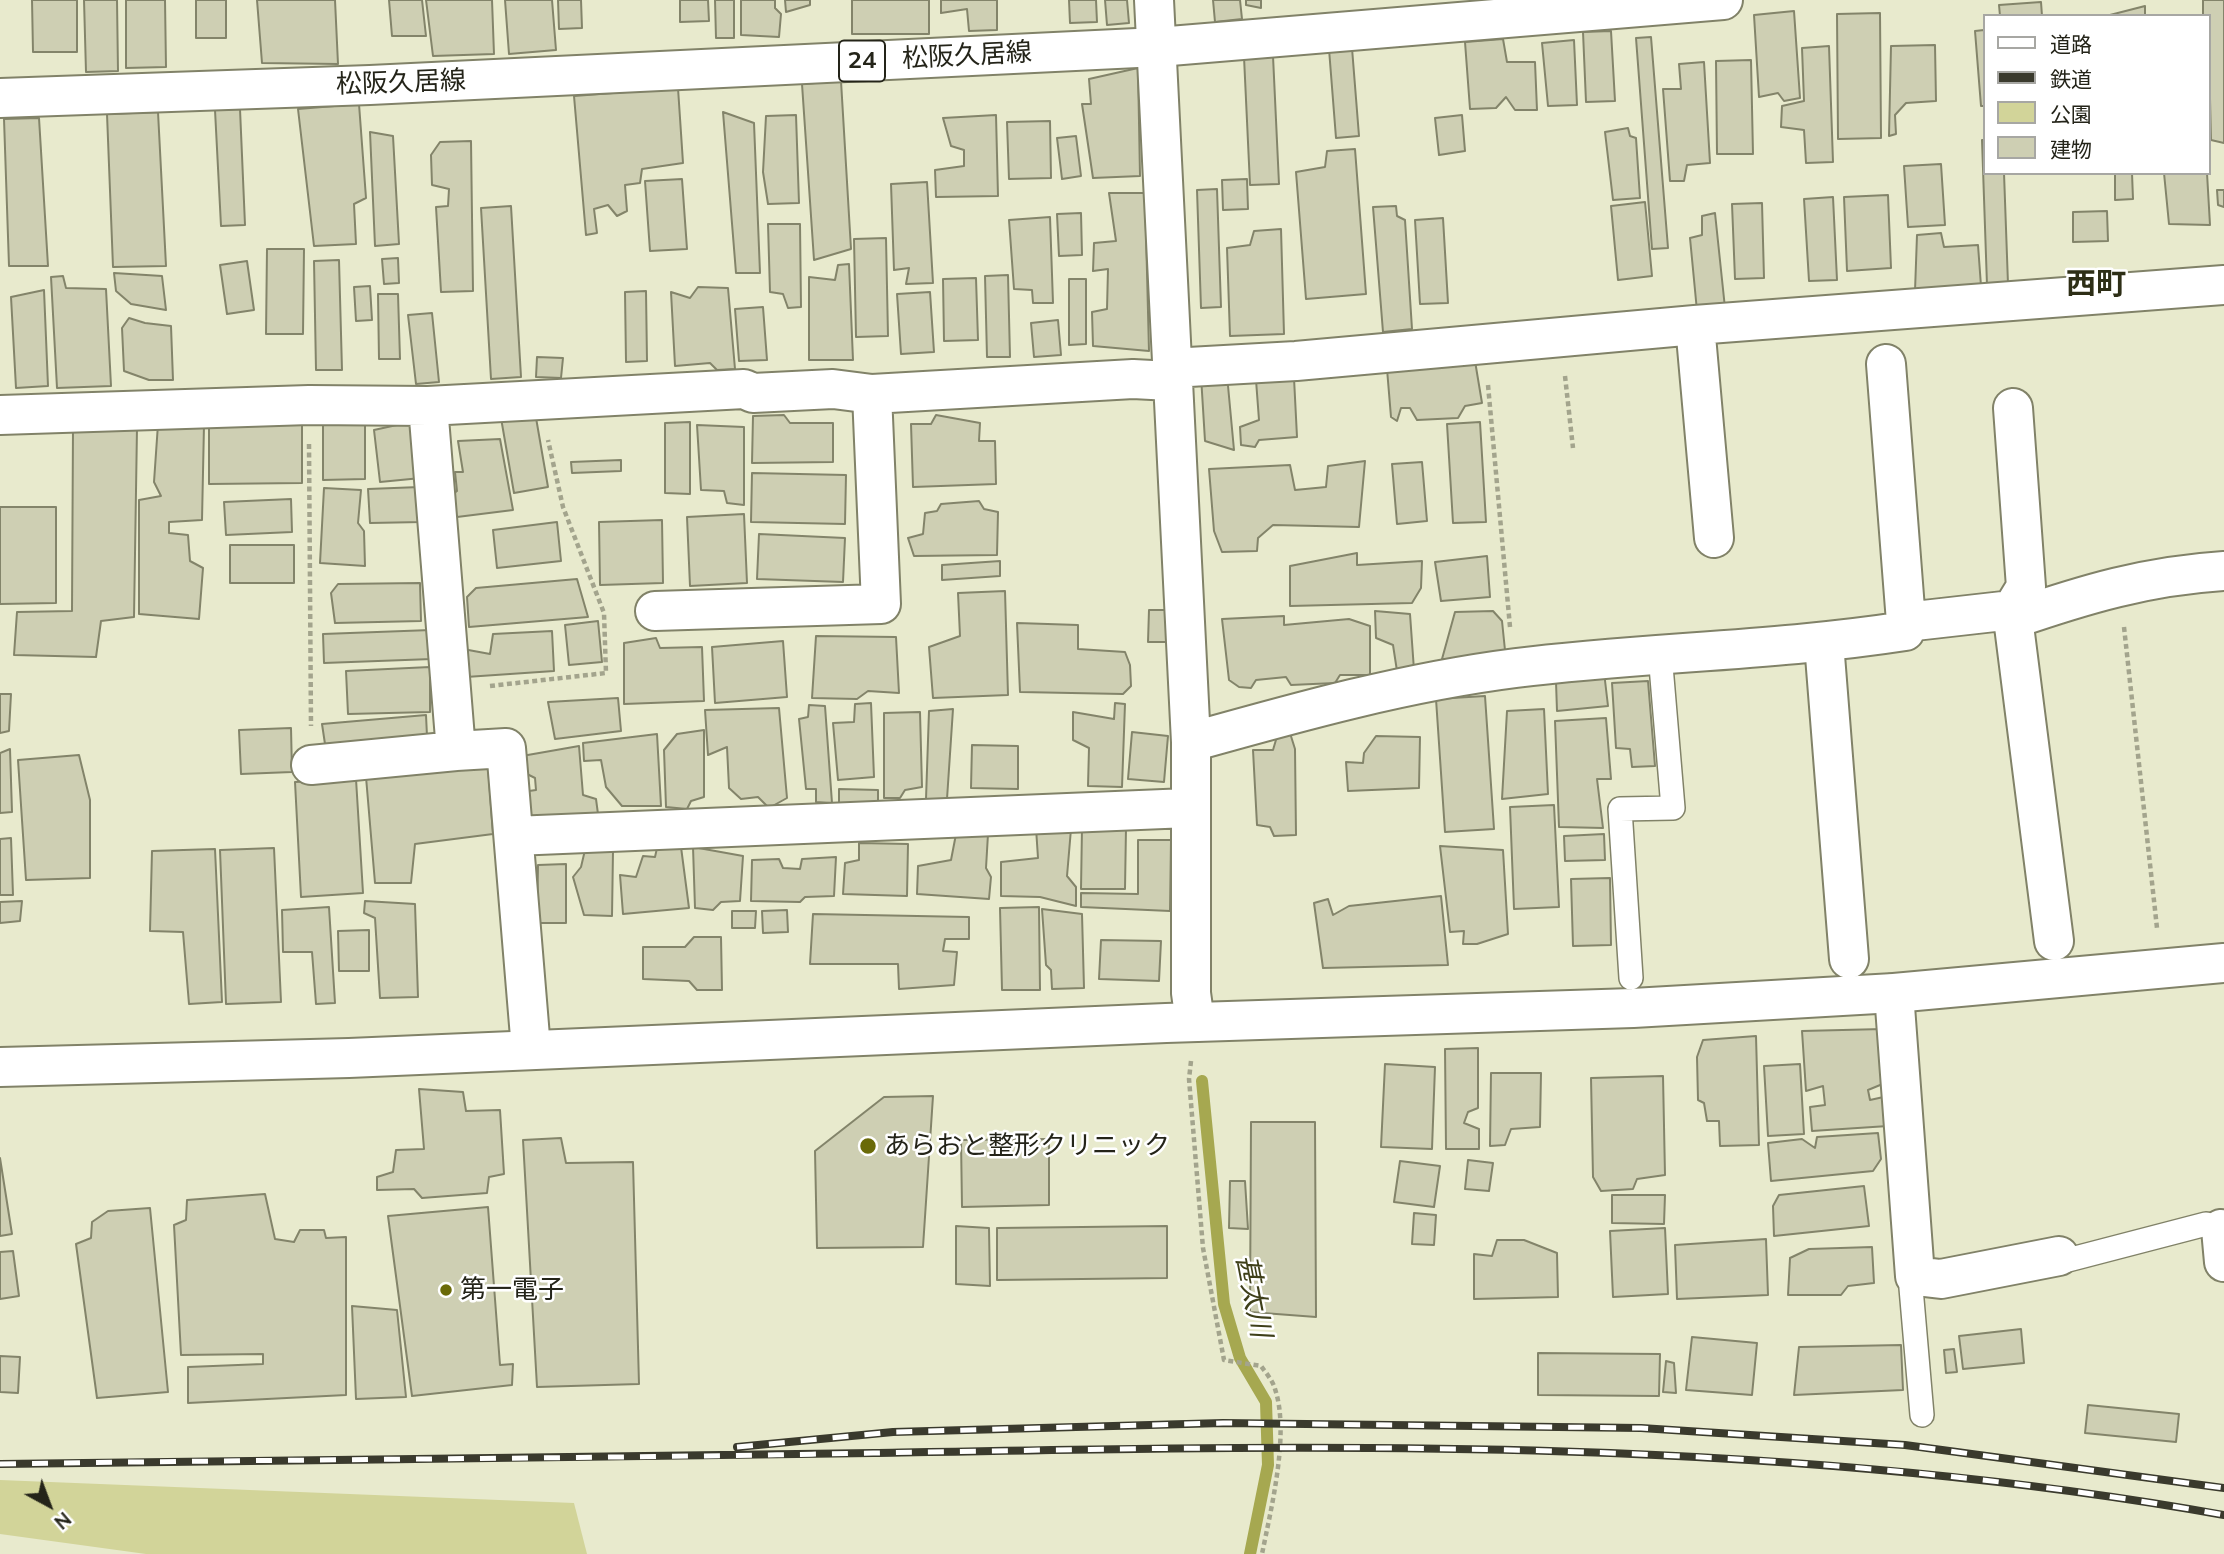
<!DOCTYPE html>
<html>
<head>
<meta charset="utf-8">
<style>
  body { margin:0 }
  #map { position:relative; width:2224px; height:1554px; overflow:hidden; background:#e8eacd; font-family:Mulish,"Noto Sans JP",sans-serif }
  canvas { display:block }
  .legend { position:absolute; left:1983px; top:14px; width:228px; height:161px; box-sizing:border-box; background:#fff; border:2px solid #a7a7a3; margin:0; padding:9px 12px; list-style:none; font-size:21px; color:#242419 }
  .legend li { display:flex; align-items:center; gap:14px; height:35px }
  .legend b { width:35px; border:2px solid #a7a7a3 }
  .north { position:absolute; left:14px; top:1470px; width:70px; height:70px; -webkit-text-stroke:5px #fff; paint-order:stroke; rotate:139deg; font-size:19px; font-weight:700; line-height:28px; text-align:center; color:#242419 }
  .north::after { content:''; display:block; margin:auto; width:24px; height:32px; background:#242419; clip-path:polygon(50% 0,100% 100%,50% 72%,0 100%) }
</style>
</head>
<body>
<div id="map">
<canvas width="2224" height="1554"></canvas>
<ul class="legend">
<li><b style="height:9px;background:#fff"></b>道路</li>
<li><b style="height:9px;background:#3a3a2d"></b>鉄道</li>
<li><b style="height:19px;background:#d2d499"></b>公園</li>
<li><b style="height:19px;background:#cecfb3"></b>建物</li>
</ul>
<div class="north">N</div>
</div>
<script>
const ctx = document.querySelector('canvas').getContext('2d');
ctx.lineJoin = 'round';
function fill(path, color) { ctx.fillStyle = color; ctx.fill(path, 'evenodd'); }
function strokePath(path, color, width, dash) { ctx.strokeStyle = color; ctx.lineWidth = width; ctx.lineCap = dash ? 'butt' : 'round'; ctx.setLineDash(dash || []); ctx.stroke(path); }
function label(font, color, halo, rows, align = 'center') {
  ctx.font = font + ' Mulish,"Noto Sans JP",sans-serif'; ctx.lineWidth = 5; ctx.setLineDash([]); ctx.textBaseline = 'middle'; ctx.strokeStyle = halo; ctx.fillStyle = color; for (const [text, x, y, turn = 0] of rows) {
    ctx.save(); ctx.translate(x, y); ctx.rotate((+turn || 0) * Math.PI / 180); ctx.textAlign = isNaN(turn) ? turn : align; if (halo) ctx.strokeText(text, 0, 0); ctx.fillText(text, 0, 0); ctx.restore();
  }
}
fill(new Path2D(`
  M0 1480 574 1503 587 1554H146L0 1534Z`), '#d2d499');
strokePath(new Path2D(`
  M1202 1081 1224 1304 1240 1358 1266 1402 1268 1465 1250 1554`), '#a6a850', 12);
const building = new Path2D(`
  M32 0H77V52H33Z
  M84 0H117L118 71 86 72Z
  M126 0H165L166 67 126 68Z
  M196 0H226V38H196Z
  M257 0H335L338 64 262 63Z
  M389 0H422L426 36H392Z
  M426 0H492L494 54 433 56Z
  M505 0H552L556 50 509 54Z
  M558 0H581L582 28 559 29Z
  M680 0H708L709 21 680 22Z
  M715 0H734V38H716Z
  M741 0H775V8L781 14 779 37 741 35Z
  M785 0H810V5L786 12Z
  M852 0H929V34H852Z
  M941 0H997V30L969 31 967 9 941 13Z
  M1069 0H1096L1097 22 1070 23Z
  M1105 0H1127L1129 23 1107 25Z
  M1213 0H1240L1242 19 1215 22Z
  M1246 0H1261V8L1246 5Z
  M2203 0H2224V143L2211 140 2208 16H2203Z
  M2041 2 2042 16H2000L1999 5Z
  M2145 6V16H2106Z
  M1794 11 1800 98 1784 101 1778 93 1759 97 1754 15Z
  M1880 13 1881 138 1838 139 1837 14Z
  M1984 30V106H1981L1975 31Z
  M1611 31 1615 101 1586 102 1583 32Z
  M1651 37 1668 248 1652 249 1636 38Z
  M1503 39 1507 62H1535L1537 110H1515L1506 97 1496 108 1470 109 1465 42Z
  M1574 40 1577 105 1548 106 1542 43Z
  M1935 45 1936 101 1906 103 1895 115 1896 134 1889 136 1891 46Z
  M1829 46 1833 162 1806 163 1804 130 1781 127 1782 106 1804 101 1802 48Z
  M1352 48 1359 136 1336 138 1329 49Z
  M1273 56 1279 184 1250 185 1244 57Z
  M1751 60 1753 154H1717L1716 61Z
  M1704 62 1710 163 1687 165 1684 181H1670L1663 89H1681L1679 64Z
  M1138 68 1140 176 1093 178 1082 104H1091L1089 79Z
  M841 81 851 249 814 260 802 84Z
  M678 88 683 163 642 169 640 183 625 185 627 211 617 216 608 205 594 209 597 233 586 235 574 96Z
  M359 104 366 198 354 204 356 244 314 246 298 109Z
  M240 109 245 225 221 226 215 110Z
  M158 112 166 266 113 267 107 114Z
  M723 112 754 123 760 273H736Z
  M796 115 799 203 768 204 763 172 766 116Z
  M996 115 998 196 936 197 935 170 964 166V150L951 146 943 118Z
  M1462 115 1465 151 1439 155 1435 118Z
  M39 118 48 266H9L4 119Z
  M1050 121 1051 178 1009 179 1007 122Z
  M1628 128 1630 136 1636 138 1640 198 1613 200 1605 132Z
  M370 132 393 136 399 244 375 246Z
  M1076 136 1081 176 1062 179 1057 138Z
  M1982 140H1984V173H2004L2008 284 1987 285Z
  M471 141 473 291 441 292 436 207 448 206 449 189 432 185 431 155 440 142Z
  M1355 149 1366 294 1306 299 1296 172 1325 167 1327 151Z
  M1941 164 1945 225 1908 227 1904 166Z
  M2115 173H2132L2133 199 2115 200Z
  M2164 173H2207L2210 225 2169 224Z
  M682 179 687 249 650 251 645 181Z
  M1247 179 1248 209 1223 210 1222 180Z
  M927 182 933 283 906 284 909 268 894 270 891 184Z
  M1217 189 1221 307 1201 308 1197 190Z
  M2217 190H2224V207L2218 205Z
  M1109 193H1145L1149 351 1093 346 1092 312 1107 309 1108 269 1093 271 1094 243 1116 241Z
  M1888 195 1891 268 1847 271 1844 197Z
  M1833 197 1837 280 1809 281 1804 199Z
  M1645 202 1652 276 1618 280 1611 206Z
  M1762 203 1764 278 1735 279 1732 204Z
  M511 206 521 377 491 379 481 208Z
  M1396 206 1397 216 1405 220 1412 329 1383 332 1373 207Z
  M2107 211 2108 241 2073 242V212Z
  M1081 213 1082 255 1059 256 1057 214Z
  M1715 213 1725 308 1697 311 1690 238 1702 235V216Z
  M1050 217 1053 303H1033L1032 290 1014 289 1009 220Z
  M1443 218 1448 303 1420 304 1415 220Z
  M768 224H800L801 307 788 308 783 294 770 292Z
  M1281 229 1284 334 1230 336 1227 248 1250 245 1254 231Z
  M1941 233 1944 247 1978 245 1981 286 1915 291 1917 235Z
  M886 238 888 336 856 337 854 239Z
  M267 249H304L303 334H266Z
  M398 258 399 283 384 284 382 259Z
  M339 260 342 370H316L314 261Z
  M247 261 254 310 227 314 220 265Z
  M849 264 853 360H809V277L835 280 838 265Z
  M114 273 162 276 166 310 131 304 116 291Z
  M1008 275 1010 357H987L985 276Z
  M63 276 66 288 106 289 111 386 57 388 51 277Z
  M976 278 978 340 944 341 943 279Z
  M1069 279H1086V344L1069 345Z
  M370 286 372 320 356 321 354 287Z
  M698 287 728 288 735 369 717 370 710 363 675 366 671 292 690 298Z
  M44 290 48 386 16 388 11 297Z
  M646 291 647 361 626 362 625 292Z
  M930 292 934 352 901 354 897 294Z
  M378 294H398L400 359H379Z
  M763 307 767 360 739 361 735 309Z
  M432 313 439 382 416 384 408 315Z
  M129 318 145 323 171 326 173 380H149L124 371 122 328Z
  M1058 320 1061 355 1034 357 1031 323Z
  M537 357 563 358 561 378 536 377Z
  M1475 361 1482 403 1465 406 1458 418 1417 420 1410 408H1401L1397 421 1391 417 1387 369Z
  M1227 375 1234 450 1205 441 1201 376Z
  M1294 378 1297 437 1259 440 1255 447 1241 445 1240 427 1259 420 1256 380Z
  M535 412 548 487 514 493 501 418Z
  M784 415 790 423H833V462L752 463 753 416Z
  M936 415 980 423 979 441H995L996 484 913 487 911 424H931Z
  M302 421V483L209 484V422Z
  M415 421 421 478 380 482 374 430Z
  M365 422V479L323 480V423Z
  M690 422V494L665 493V423Z
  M1480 422 1486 522 1453 523 1447 424Z
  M158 424 204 425 202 520 169 522V533L188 535 190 561 203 568 199 619 139 614V500L161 496 154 482Z
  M697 425 744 427V505L727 503 724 491 701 490Z
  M73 427 137 428 134 617 101 621 96 657 14 655 17 612 72 611Z
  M500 439 513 510 457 517 448 498 457 491 455 472H463L458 441Z
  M621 460V471L572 473 571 462Z
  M1365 461 1359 527 1273 525 1258 538 1257 551 1222 552 1214 531 1209 469 1290 465 1295 490 1326 487 1328 466Z
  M1422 462 1427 521 1397 524 1392 464Z
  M752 473 846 475 845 524 751 522Z
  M420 487 422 522 370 523 368 489Z
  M324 488 361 490 358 523 364 531 365 566 320 563Z
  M291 499 292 532 226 535 224 502Z
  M979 501 984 509 998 512 997 555 914 556 908 538 923 534 925 513 937 511 941 504Z
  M0 507H56V603L0 604Z
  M744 514 747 583 690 586 687 517Z
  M662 520 663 583 600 585 599 522Z
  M557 522 561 561 497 568 493 530Z
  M759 534 845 538 843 582 757 579Z
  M230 545H294V583H230Z
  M1357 553V565L1422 561 1421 588 1412 603 1290 606V566Z
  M1487 556 1490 597 1441 601 1435 562Z
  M1000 561V576L942 580V565Z
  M577 579 588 617 469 627 467 597 476 588Z
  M420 583 421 621 335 623 331 593 338 584Z
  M1005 591 1008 695 933 698 929 647 960 636 958 593Z
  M1149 610H1167L1166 642H1148Z
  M1375 611 1410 614 1414 670 1397 671 1393 645 1376 638Z
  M1493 611 1502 621 1506 660 1442 659 1455 612Z
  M1284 616V625L1349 619 1370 626V675H1340L1335 683 1291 685 1286 677 1256 680 1251 688 1239 687 1229 680 1222 619Z
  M598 621 602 662 569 665 565 625Z
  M1017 623 1078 625V649L1125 652 1130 665 1131 686 1123 694 1020 692Z
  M431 630 432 659 324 663 323 634Z
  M552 631 554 671 466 677 463 649 490 654 493 634Z
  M816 636 896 637 899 693 868 691 857 699 812 698Z
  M656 638 660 648 702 647 704 701 624 704V643Z
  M783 641 787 697 715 703 712 647Z
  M430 667V712L348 714 346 671Z
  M1604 672 1608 706 1557 711 1556 682Z
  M1648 681 1655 766 1632 767 1630 749 1616 748 1612 683Z
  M0 694H11L9 731 0 733Z
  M1485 696 1494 829 1445 832 1436 699Z
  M618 698 621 731 555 739 548 702Z
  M871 703 874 777 838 780 833 723 854 722 855 704Z
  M1115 703 1125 704 1122 787 1088 786 1089 748 1073 740V712L1114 719Z
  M809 705 825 706 832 803 816 802V789H806L799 719 808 717Z
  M779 708 787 798 769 808 758 797 741 799 729 788 727 747 708 755 705 710Z
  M953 709 947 799H926L929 711Z
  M1544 709 1548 794 1502 799 1507 711Z
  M920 712 922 787 905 790 900 798H884V713Z
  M426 715 427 736 325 744 322 724Z
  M1606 718 1611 779H1597L1603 828 1559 827 1555 721Z
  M291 728 292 772 241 774 239 730Z
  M704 730V797L691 801 687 809 666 807 664 750 677 734Z
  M1132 732 1168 736 1164 782 1128 779Z
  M1278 733H1290L1295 749 1296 835 1274 836 1270 827 1257 825 1253 750H1273Z
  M657 734 661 806H622L606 787 601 760 584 761 583 743Z
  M1376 736 1420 737 1419 788 1348 791 1346 762 1363 763 1364 753Z
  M972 745 1018 746V789L971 788Z
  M579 746 583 795 596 799 598 814 528 818 522 792 536 790 535 778 521 771 522 756Z
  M10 749 12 812 0 813V753Z
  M79 755 90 800V878L26 880 18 760Z
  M488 766 493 834 415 844 411 883H375L366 777Z
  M356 779 363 893 301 897 295 782Z
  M839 789 878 790V807H839Z
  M1554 805 1559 907 1514 909 1510 807Z
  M1082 827 1126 828 1125 889H1081Z
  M1036 828 1071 829 1067 876 1076 887V906L1040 897 1001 896V862L1038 858Z
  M957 829 988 834 986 868 991 877 989 899 917 894 918 866 951 860Z
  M1604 834 1605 860 1565 861 1564 836Z
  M11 838 13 895H0V839Z
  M1138 840H1171L1170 911 1081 907V893L1138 894Z
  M859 843 908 844 907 896 843 894 845 863 859 860Z
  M1440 846 1503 850 1508 934 1477 944H1463L1464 931 1450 932Z
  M681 847 689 908 623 914 620 875 636 877 643 856 655 857 657 848Z
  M693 847 743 856 740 901 721 902 713 910 695 908Z
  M274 848 281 1002 226 1004 220 850Z
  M215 849 222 1002 189 1004 183 932 150 931 152 851Z
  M585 850 613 851 612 916 584 915 573 877 581 867Z
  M836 857 834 896 805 897 800 902 751 901 752 860 779 859 783 868 800 869 802 859Z
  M566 864V923H537L538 865Z
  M1610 878 1611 945 1573 946 1571 879Z
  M1441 896 1448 965 1323 968 1314 903 1328 899 1333 915 1349 906Z
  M22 901 20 921 0 923V902Z
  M365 901 415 904 418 997 380 998 375 918 364 913Z
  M329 907 335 1003 316 1004 312 952H283L282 910Z
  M1039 907 1040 990H1002L1000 908Z
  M1042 909 1082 914 1084 988 1052 989 1051 970 1046 965Z
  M787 910 788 932 763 933 762 911Z
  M732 911H756L755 928H732Z
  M813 914 969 917V939H945L943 951 957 952 954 985 899 989 898 964H810Z
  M369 930V971H339L338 931Z
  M694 937H721L722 990H697L689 981 643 979V947H685Z
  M1101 940 1161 941 1159 981 1099 979Z
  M1883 1029 1885 1083 1868 1090 1870 1100 1888 1096V1126L1812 1131 1810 1107 1825 1105 1823 1086 1806 1091 1802 1031Z
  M1756 1036 1759 1145 1720 1146 1719 1121H1707L1704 1103 1698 1100 1697 1057 1703 1040Z
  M1478 1048V1108L1468 1112 1464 1123 1479 1129V1149H1446L1445 1049Z
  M1385 1064 1435 1067 1432 1149 1381 1147Z
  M1800 1064 1804 1134 1768 1136 1764 1066Z
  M1491 1073H1541L1540 1127 1511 1129 1505 1145 1490 1146Z
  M1663 1076 1665 1175 1637 1179 1633 1189 1601 1191 1593 1177 1591 1078Z
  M419 1089 463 1092 466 1111 500 1110 504 1174 489 1177 487 1193 422 1198 414 1189 377 1190V1177L393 1172 396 1150 424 1149Z
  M933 1096 923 1247 817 1248 815 1151 884 1097Z
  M1251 1122H1315L1316 1317 1250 1312Z
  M1878 1133 1881 1159 1873 1171 1771 1181 1768 1143 1802 1139 1815 1148 1817 1137Z
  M561 1138 566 1163 633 1162 639 1384 537 1387 523 1140Z
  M1049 1139V1205L962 1207 961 1140Z
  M0 1158 12 1234 0 1236Z
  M1468 1160 1493 1163 1489 1191 1465 1189Z
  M1400 1161 1440 1166 1434 1207 1394 1202Z
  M1230 1181H1245L1248 1229 1229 1228Z
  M1864 1186 1869 1226 1774 1236 1773 1206 1779 1195Z
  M265 1194 275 1239 294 1242 300 1230H324L326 1238 346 1237V1395L188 1403V1367L263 1364V1354L181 1355 174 1225 186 1220 187 1200Z
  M1612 1195H1665L1664 1224 1612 1223Z
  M488 1207 500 1365 513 1364 512 1385 412 1396 388 1216Z
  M150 1208 168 1392 97 1398 76 1244 91 1238 92 1222 108 1211Z
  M1414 1213 1436 1215 1434 1245 1412 1244Z
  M956 1226 989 1228 990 1286 956 1284Z
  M1167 1226V1278L997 1280V1228Z
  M1665 1228 1668 1294 1613 1297 1610 1231Z
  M1766 1239 1768 1295 1677 1299 1675 1245Z
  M1497 1240H1524L1557 1253 1558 1297 1474 1299V1254L1492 1256Z
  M1872 1247 1874 1283 1848 1286 1841 1295H1788L1790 1258 1809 1249Z
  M13 1251 19 1296 0 1299V1252Z
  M352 1306 397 1310 406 1397 356 1399Z
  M2021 1329 2024 1363 1963 1369 1959 1336Z
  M1692 1337 1757 1343 1752 1395 1686 1390Z
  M1901 1345 1903 1390 1794 1395 1799 1347Z
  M1954 1349 1957 1372 1946 1373 1944 1350Z
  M1538 1353 1660 1354 1659 1396 1538 1395Z
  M0 1356 20 1357 18 1393 0 1392Z
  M1666 1361 1674 1363 1676 1393 1663 1392Z
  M2088 1405 2179 1414 2176 1442 2085 1433Z`);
fill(building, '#cecfb3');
strokePath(building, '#83846a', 2);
const service = new Path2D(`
  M1631 978 1620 809 1673 808 1660 654
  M2059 1256 2064 1261 2206 1224 2224 1228
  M1915 1276 1911 1288 1922 1415`);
const minor = new Path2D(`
  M1154 0 1191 742V993L1195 1022
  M1695 325 1714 538
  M1886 364 1906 622
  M1171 368 1296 361 1695 325 2224 285
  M428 406 456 751 506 748 531 1049
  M0 415 309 405 428 406 744 389 753 393 833 389 872 394 1133 379 1171 381
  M2012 610 2054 941
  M655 611 881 604 872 394
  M2013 619C2086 594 2146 576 2224 571
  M1824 643 1849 959
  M1191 742C1298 712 1405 682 1516 668 1645 652 1776 651 1905 631L1906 622 2012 610 2026 587 2013 408
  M311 765 456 751
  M514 836 1188 808
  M1894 993 1915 1276 1941 1279 2059 1256
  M2221 1229 2224 1262`);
const tertiary = new Path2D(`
  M0 1067 349 1058 1166 1023 1633 1008 1894 993 2224 963`);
const primary = new Path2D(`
  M0 98 370 85 1158 47 1723 0`);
strokePath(service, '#818268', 26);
strokePath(minor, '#818268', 42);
strokePath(tertiary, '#818268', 42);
strokePath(primary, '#818268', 42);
strokePath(new Path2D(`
  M1565 376 1573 448
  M1488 385 1510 627
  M309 444 311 726
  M2124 627 2157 928
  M490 686 606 673 604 613 563 507 548 440
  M1191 1061 1189 1079 1203 1248 1224 1360 1261 1366C1266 1373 1273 1381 1275 1389 1290 1433 1271 1509 1262 1554`), '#a3a48d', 4.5, [5, 3.5]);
strokePath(service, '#fff', 23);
strokePath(minor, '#fff', 38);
strokePath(tertiary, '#fff', 38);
strokePath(primary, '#fff', 38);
const rail = new Path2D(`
  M737 1447 893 1432 1223 1423 1641 1428 1905 1445 2224 1488
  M0 1464C291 1459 582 1459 873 1453 1324 1445 1778 1435 2224 1515`);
strokePath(rail, '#3a3a2d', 8);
strokePath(rail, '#fff', 5, [16]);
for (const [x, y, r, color] of [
  [868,1146,9,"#6a6a08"],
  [446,1290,7,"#6a6a08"]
]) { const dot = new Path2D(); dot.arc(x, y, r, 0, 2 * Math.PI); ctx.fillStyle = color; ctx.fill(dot); strokePath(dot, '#fff', 2.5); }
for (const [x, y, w] of [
  [862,61,46]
]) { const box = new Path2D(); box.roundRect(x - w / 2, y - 20.5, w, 41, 5); ctx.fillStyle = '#fff'; ctx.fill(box); strokePath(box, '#242419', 2); }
label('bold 24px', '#242419', null, [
  ["24",862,61]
]);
label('26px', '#242419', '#fff', [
  ["松阪久居線",967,56,-3],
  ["松阪久居線",401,83,-2]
]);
label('26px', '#242419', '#fff', [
  ["あらおと整形クリニック",884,1146],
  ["第一電子",460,1290]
], 'left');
label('italic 28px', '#3e3f19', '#fff', [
  ["甚太川",1253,1296,79]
]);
label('bold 30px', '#2d2e16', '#fff', [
  ["西町",2096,285]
]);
</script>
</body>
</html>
